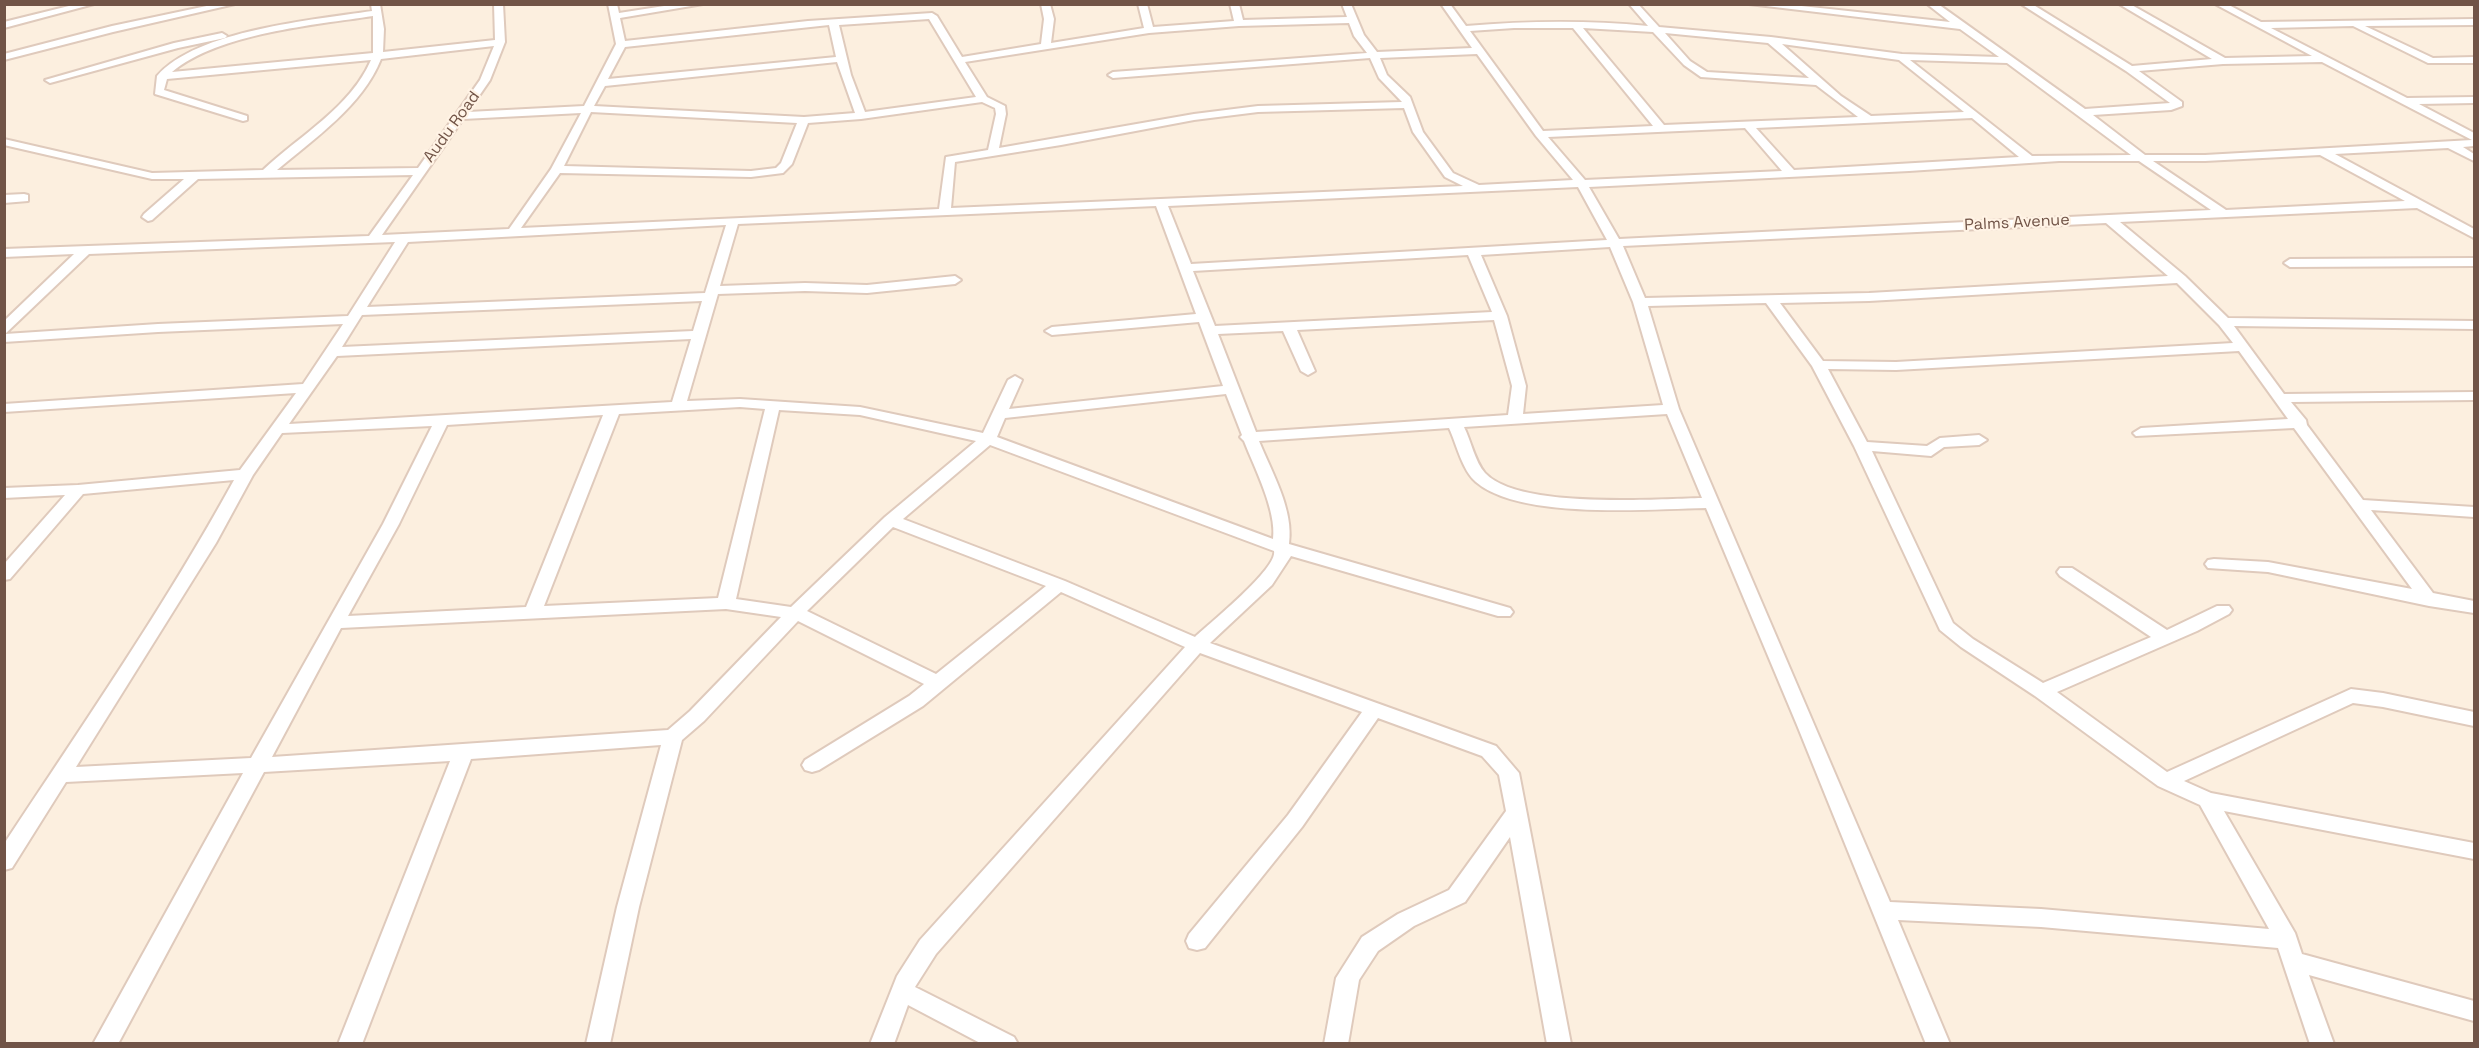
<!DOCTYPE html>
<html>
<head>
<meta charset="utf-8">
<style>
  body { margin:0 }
  #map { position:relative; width:2479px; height:1048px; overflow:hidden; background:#fcefdf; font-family:"Space Grotesk",sans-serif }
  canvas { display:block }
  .frame { position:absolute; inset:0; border:6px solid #715447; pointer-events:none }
</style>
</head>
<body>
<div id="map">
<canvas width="2479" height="1048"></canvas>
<div class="frame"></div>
</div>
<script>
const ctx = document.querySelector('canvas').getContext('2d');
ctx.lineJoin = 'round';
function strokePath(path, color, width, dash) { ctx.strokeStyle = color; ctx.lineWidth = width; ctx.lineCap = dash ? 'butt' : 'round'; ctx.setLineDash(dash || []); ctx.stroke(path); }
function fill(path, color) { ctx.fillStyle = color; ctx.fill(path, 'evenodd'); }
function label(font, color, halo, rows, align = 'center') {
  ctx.font = font + ' "Space Grotesk",sans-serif'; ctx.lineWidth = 4.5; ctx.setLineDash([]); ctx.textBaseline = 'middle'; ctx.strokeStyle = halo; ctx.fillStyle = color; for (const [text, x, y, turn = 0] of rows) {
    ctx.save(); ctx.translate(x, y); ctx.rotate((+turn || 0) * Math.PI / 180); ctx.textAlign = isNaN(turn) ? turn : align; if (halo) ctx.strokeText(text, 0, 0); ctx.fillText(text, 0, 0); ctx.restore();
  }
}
const minor = new Path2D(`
  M77 4H94L4 28V22Z
  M216 4H235L113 32 4 60V54L112 26Z
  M371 4H380L384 29 383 52 495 40 494 4H503L505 42 490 80 468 112 584 106 616 44 608 4H617L619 13 677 4H703L620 18 625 41 808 21 932 13 937 16 962 57 1041 44 1044 19 1041 4H1050L1054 19 1051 43 1144 28 1138 4H1147L1153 27 1234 21 1230 4H1239L1243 20 1347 17 1342 4H1351L1364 35 1377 52 1472 48 1441 4H1450L1466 26C1526 21 1587 20 1648 26L1629 4H1638L1659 27 1771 37 1902 54 1999 57 1960 29 1749 4H1783L1950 22 1927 4H1938L2085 109 2170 103 2126 71 2021 4H2032L2132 66 2212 59 2119 4H2130L2225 58 2312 56 2215 4H2227L2261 22 2474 19V25L2365 26 2433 58 2474 57V63H2428L2353 26 2271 28 2407 98 2474 97V103L2419 104 2474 133V146L2463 147 2474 154V161L2448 148 2335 154 2474 229V238L2417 208 2120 222 2185 276 2228 318 2474 321V329L2234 326 2284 394 2474 392V400L2291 402 2306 420 2307 425 2363 500 2474 507V517L2371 510 2433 593 2474 601V613L2429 606 2268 572 2208 568 2205 564 2208 560 2214 559 2268 562 2412 589 2294 428 2136 436 2133 433 2141 428 2288 419 2239 351 1896 370 1828 369 1867 442 1927 446 1940 438 1979 435 1987 440 1979 445 1944 447 1931 456 1872 451 1953 623 1973 639 2043 683 2151 637 2060 576 2057 572 2060 568H2072L2167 630 2217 606H2229L2232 610 2229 614 2197 631 2057 692 2167 772 2351 689 2383 693 2474 712V726L2383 707 2353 703 2184 781 2211 793 2474 843V859L2224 811 2295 933 2302 954 2474 1001V1021L2309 975 2334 1044H2310L2278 948 2041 927 1898 920 1950 1044H1926L1797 725 1706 508C1649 509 1520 520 1476 482 1462 470 1457 445 1449 428L1259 441C1272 473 1294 510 1289 544L1510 608 1513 612 1510 616H1498L1291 556 1272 585 1210 643 1496 746 1519 773 1571 1044H1547L1510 837 1465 902 1414 926 1378 951 1359 980 1348 1044H1324L1336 978 1362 937 1398 914 1449 890 1506 811 1499 775 1482 756 1378 718 1302 827 1205 948 1197 950 1189 948 1186 941 1189 934 1288 815 1362 712 1200 653 936 954 915 987 1014 1037 1018 1044H982L908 1005 894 1044H870L897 976 920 940 1185 647 1061 592 923 706 819 770 812 772 805 770 802 765 805 760 909 696 924 684 798 621 704 721 682 740 639 907 610 1044H586L617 907 661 745 471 759 362 1044H338L450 761 264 772 118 1044H93L243 773 66 782 12 868 4 870V844C83 724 165 606 234 480L83 494 10 579 4 580V564L65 495 4 498V488L78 485 240 470 296 393 4 412V404L303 384 343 324 158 332 4 342V321L74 254 4 257V249L369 236 413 175 198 179 152 220 148 221 142 217 144 214 184 179H152L4 145V139L152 173 263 170C299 136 351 107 371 60L167 79 164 90 247 116V120L243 121 155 94 157 76C197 30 313 20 372 11ZM373 16V53L172 72C219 33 315 25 373 16ZM929 19 976 97 865 112 851 75 839 25ZM1349 23 1354 36 1367 53 1113 72 1108 75 1113 78 1370 58 1379 78 1402 102 1258 106 1194 114 999 148 1006 114 1005 106 987 97 965 62 1149 33 1239 26ZM829 25 836 57 608 79 625 47ZM1514 28H1573L1653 126 1543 131 1470 31ZM1583 28 1653 32 1684 65 1701 77 1816 85 1858 117 1664 125ZM1665 33 1768 43 1809 78 1707 72 1690 61ZM1782 44 1899 60 1964 112 1871 116 1841 96ZM494 46 480 80 418 168 277 170C314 139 363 105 381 59ZM1477 54 1536 136 1573 180 1479 185 1453 173 1423 132 1410 97 1387 75 1380 58ZM1910 60 2007 63 2131 155 2032 156ZM837 62 855 113 804 117 594 106 605 86ZM2322 62 2472 140 2205 155H2145L2093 115 2171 110 2182 106V102L2139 71 2223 64ZM982 102 995 108 996 114 988 150 946 157 939 209 521 228 560 173 751 177 783 173 792 164 808 123 861 119ZM1404 108 1413 132 1445 177 1463 186 951 208 955 162 1061 145 1194 120 1258 112ZM591 112 797 123 781 163 776 168 751 171 564 166ZM581 113 551 169 509 229 382 235 463 119ZM1972 118 2019 157 1794 170 1756 128ZM1745 128 1782 171 1585 180 1548 137ZM2320 155 2405 201 2226 210 2153 161H2205ZM2059 161H2139L2211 210 1619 239 1589 187 1909 171ZM1578 187 1607 240 1191 264 1168 206ZM1156 206 1196 314 1052 327 1045 331 1052 335 1199 322 1223 386 1009 409 1022 380 1015 376 1008 380 983 433 860 407 740 399 687 401 718 294 805 291 867 293 955 284 961 280 955 276 867 285 805 283 720 286 738 224ZM2106 223 2168 276 1869 293 1645 298 1623 246ZM726 225 705 293 367 307 408 242ZM395 242 348 316 158 324 5 334 89 254ZM1610 247 1633 302 1663 405 1523 414 1526 386 1507 316 1481 255ZM1468 255 1492 312 1215 326 1193 271ZM2177 283 2219 325 2233 343 1896 362 1823 361 1780 303 1869 301ZM702 301 693 331 342 347 362 315ZM1766 303 1812 366 1854 446 1940 630 1961 647 2035 696 2158 786 2200 805 2269 929 2041 909 1890 902 1679 409 1648 306ZM1494 320 1512 386 1508 415 1256 432 1218 334 1283 331 1301 371 1308 375 1315 371 1297 330ZM691 339 672 402 289 424 337 356ZM1226 394 1242 435 1240 437 1244 441C1254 467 1277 511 1273 539L997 437 1005 418ZM740 407 765 409 718 598 544 606 619 414ZM779 410 860 415 976 441 885 517 791 607 736 599ZM1667 414 1702 498C1655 499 1518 509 1485 473 1475 462 1471 441 1464 427ZM603 415 526 607 348 616 399 524 447 425ZM432 426 383 524 251 758 76 767 216 543 253 475 282 433ZM990 445 1274 551C1278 568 1210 623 1195 637L1065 581 903 519ZM893 527 1046 586 936 674 807 611ZM726 609 781 617 690 711 668 730 272 757 341 628Z
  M222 33 227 36 225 38 178 48 50 83 45 80 174 43Z
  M24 194 28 195V201L4 203V195Z
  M2474 258V266L2290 267 2284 263 2290 259Z`);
strokePath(minor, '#dfcabc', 4);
fill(minor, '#fff');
label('16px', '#715447', '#fff3e5', [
  ["Audu Road",452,127,-54],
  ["Palms Avenue",2017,223,-3]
]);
</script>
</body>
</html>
